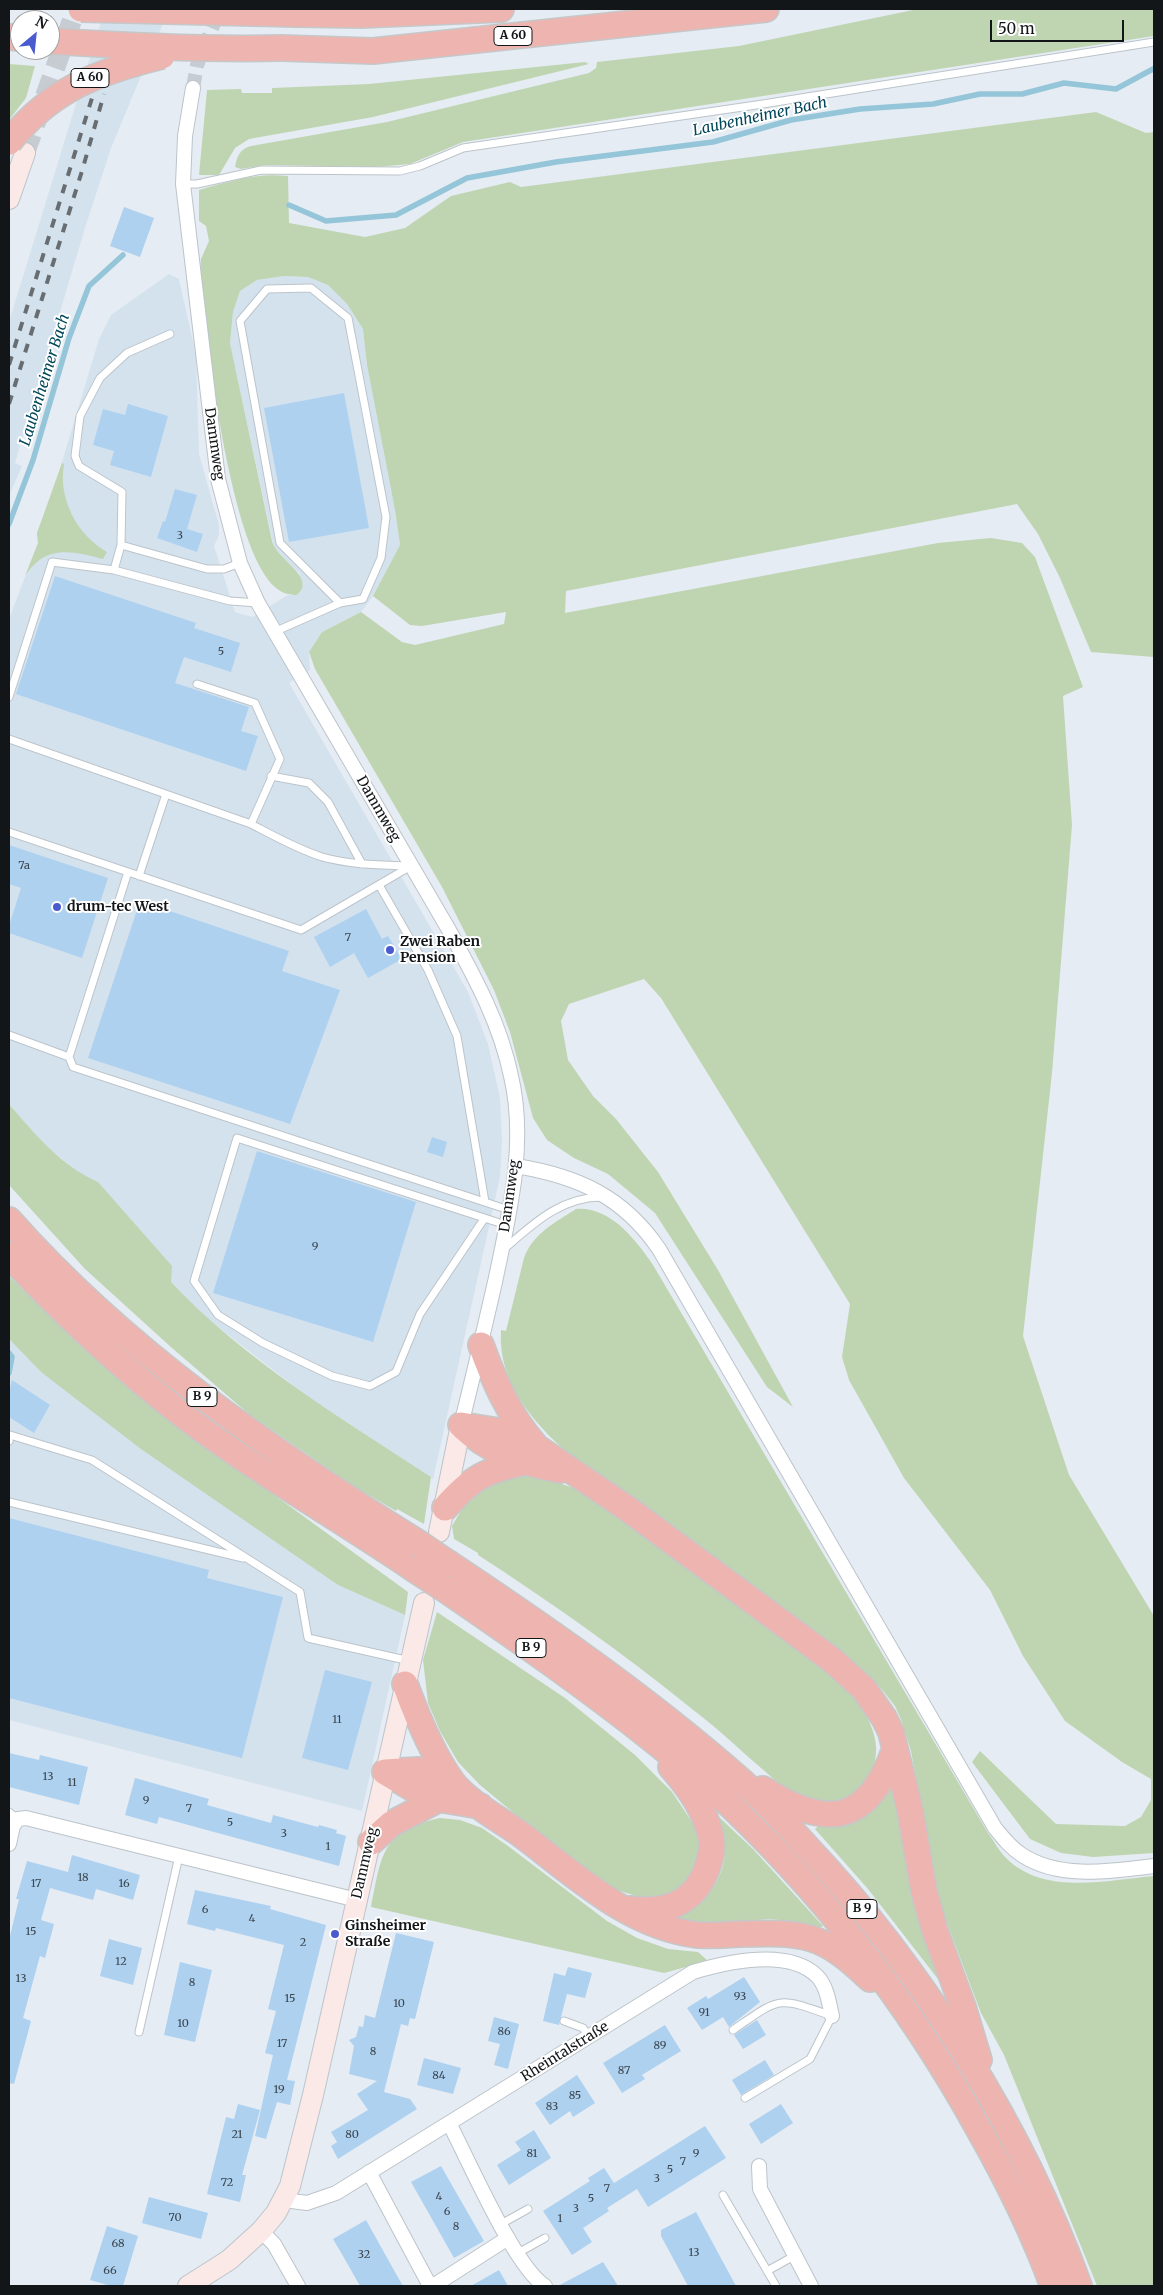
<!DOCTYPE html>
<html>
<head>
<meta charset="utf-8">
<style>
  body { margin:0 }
  #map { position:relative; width:1163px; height:2295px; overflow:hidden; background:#e5ecf3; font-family:Merriweather,serif }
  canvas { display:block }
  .frame { position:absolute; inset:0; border:10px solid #131618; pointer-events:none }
  .north { position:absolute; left:10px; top:10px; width:50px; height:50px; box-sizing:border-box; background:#fff; border:1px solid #a1a2a3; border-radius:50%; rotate:28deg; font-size:14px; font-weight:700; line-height:20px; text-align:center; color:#131618 }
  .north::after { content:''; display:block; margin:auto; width:18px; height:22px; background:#4a5acf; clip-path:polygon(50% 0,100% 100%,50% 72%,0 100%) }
  .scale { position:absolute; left:990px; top:20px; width:134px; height:22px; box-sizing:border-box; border:2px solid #131618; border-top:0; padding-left:6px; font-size:15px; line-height:18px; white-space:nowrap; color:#131618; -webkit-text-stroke:4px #fff; paint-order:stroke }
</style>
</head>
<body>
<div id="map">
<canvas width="1163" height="2295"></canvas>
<div class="frame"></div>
<div class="north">N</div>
<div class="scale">50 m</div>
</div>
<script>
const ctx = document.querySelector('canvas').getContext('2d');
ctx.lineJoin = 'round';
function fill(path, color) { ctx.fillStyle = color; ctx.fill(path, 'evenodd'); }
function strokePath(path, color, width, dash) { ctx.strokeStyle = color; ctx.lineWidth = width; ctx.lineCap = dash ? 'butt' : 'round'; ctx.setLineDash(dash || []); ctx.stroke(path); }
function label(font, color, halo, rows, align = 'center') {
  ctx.font = font + ' Merriweather,serif'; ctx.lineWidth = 4; ctx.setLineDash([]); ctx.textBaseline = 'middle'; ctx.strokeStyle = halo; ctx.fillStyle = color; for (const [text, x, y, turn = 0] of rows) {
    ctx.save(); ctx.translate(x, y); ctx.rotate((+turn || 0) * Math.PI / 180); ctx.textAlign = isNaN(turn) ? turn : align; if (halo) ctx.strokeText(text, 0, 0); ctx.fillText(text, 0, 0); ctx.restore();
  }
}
fill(new Path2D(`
  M105 9H169L111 148 85 228 15 463 22 466 9 496V322Z
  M169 274 179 279 196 355 199 454 219 525V535L214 546 235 612 252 617 288 595H297L301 591 303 584 299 573 274 548 230 343 233 312 240 291 257 280 284 276 308 277 328 285 347 304 363 329 367 365 395 510 400 545 373 596 361 612 322 632 309 652 310 670 289 683 468 992 488 1044 500 1098 502 1141 500 1177 433 1479 308 1397 200 1313 171 1282 98 1182 81 1175 43 1143 9 1104V619L38 543 37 533 53 492 99 339 111 315Z
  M9 1339 41 1372 338 1585 405 1615 362 1811 9 1720Z`), '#d4e2ee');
fill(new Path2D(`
  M918 9H1154V36L463 142 410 164 375 167 266 165 241 169 235 167C237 156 240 149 251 146L387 122 589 73 596 68 597 62 739 46Z
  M585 62 589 64 373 117 249 139 235 148 219 175H199L207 90 241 89 242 93H272V88L369 84Z
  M9 64 35 66 26 98 9 120Z
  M1096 112 1146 133 1154 132V657L1091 652 1060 578 1038 534 1017 504 566 591 565 613 938 543 991 538 1022 543 1035 557 1083 687 1063 696 1072 825 1052 1073 1023 1336 1069 1475 1154 1616V1853L1093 1857 1061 1853 1030 1839 972 1762 980 1751 1056 1824 1125 1826 1141 1817 1151 1800V1779L1122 1762 1065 1721 1023 1656 990 1590 904 1478 849 1380 842 1357 850 1304 661 998 644 979 569 1004 561 1021 568 1060 593 1096 616 1119 658 1172 718 1270 793 1407 767 1387 655 1213 608 1174 574 1158 547 1140 533 1118 510 1032 494 990 442 887 315 669 309 652 322 632 361 612 402 642 415 645 504 624 506 612 422 626 410 625 373 596 400 545 395 510 367 365 363 329 347 304 328 285 308 277 284 276 257 280 240 291 233 312 230 343C244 409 258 475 272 541 276 559 318 578 297 595 289 595 282 593 276 588 230 549 209 350 200 287L201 259 209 241 206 226 199 221V190C232 181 254 173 288 176L289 223 365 237 405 228 451 196 510 182 521 187Z
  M62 463 64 464C58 498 76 534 107 552L103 559C71 551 46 544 25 576L38 543 37 533Z
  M9 1104C35 1134 61 1166 98 1182L172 1266 171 1282C245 1361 341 1418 431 1477L424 1524 397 1509 396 1511 355 1487 250 1415 172 1348 85 1269 9 1185Z
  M576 1209C610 1206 636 1240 653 1265L988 1833C994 1841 999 1851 1006 1858 1044 1896 1107 1880 1154 1876V2286H1097L1004 2055 981 2013 942 1910 933 1874 911 1751 902 1722 895 1706 879 1686 838 1648 578 1462C538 1428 497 1386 501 1330L506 1331 524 1258C533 1233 556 1222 576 1209Z
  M9 1276 51 1317 139 1397 408 1592 405 1615 338 1585 141 1449 41 1372 9 1339Z
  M516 1475 545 1478 579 1490 615 1514 757 1621H762C809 1656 921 1726 857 1792 838 1811 811 1801 790 1792 780 1787 770 1775 761 1768 738 1748 716 1727 692 1709 623 1653 552 1603 478 1555V1553L454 1539 452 1526 466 1502 481 1488Z
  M437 1612 565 1698 635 1755 672 1792 694 1825 698 1840 700 1853 688 1881 676 1891 658 1898 639 1897 614 1889 567 1857 480 1785 458 1762 440 1731 428 1703 423 1660Z
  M893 1783 941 1977 938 1979 868 1889 815 1829 822 1823 878 1804Z
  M719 1817 753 1849 823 1926 820 1928 792 1921 768 1919 698 1926 670 1919C677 1916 686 1914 692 1910 711 1896 729 1868 724 1843 723 1835 719 1828 717 1821Z
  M440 1818 460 1820 482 1828 508 1846 607 1921 637 1938 668 1949 698 1952 708 1961 664 1973 371 1907C382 1854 381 1831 440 1818Z`), '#bfd5b2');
strokePath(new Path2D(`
  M289 205 326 221 396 215 467 178 556 162 713 142 791 120 860 109 933 104 980 94H1022L1064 83 1116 89 1153 69
  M9 524 33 460 69 338 89 286 123 255
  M9 1353 12 1357 9 1373`), '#95c5d8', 5.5);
fill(new Path2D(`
  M124 207 154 218 140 257 110 246Z
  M344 393 369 528 289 542 264 408Z
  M128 404 168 416 151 477 110 465 114 451 93 445 103 409 125 415Z
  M175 489 197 495 187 529 203 534 197 552 157 538 163 521 165 522Z
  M55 576 196 623 194 628 240 643 231 672 184 657 175 683 249 707 241 731 258 736 246 771 16 694Z
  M9 845 108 878 82 958 9 933V926L21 888 9 884Z
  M140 901 289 951 282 971 340 990 290 1124 88 1058Z
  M366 909 382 939 388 936 402 959 368 978 354 953 330 967 314 937Z
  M432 1137 447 1142 443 1157 427 1152Z
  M257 1151 416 1202 373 1342 213 1293Z
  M12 1380 50 1405 34 1433 9 1417V1393Z
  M9 1518 209 1570 207 1578 283 1597 242 1758 9 1698Z
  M325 1670 372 1682 348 1770 302 1758Z
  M9 1753 39 1760 40 1755 88 1767 79 1805 9 1787Z
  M135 1778 209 1799 207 1805 271 1823 273 1815 318 1827 319 1825 337 1830 336 1833 346 1836 339 1866 159 1817 157 1824 125 1815Z
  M72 1855 140 1875 133 1900 96 1889 93 1900 50 1888 41 1920 54 1924 45 1958 40 1956 23 2018 31 2021 23 2051 14 2084 9 2083V1940L19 1899H16L27 1861 68 1872Z
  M195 1890 271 1906 270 1909 326 1925 287 2080 295 2081 290 2105 277 2102 266 2139 255 2136 273 2055 265 2053 276 2011 268 2009 284 1945 216 1928 215 1931 187 1924Z
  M396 1933 434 1942 415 2019 410 2018 408 2026 401 2024 384 2092 410 2099 417 2109 338 2159 331 2146 337 2142 331 2132 368 2110 357 2094 377 2081 349 2074 354 2046 349 2040 356 2037 359 2026 363 2027 365 2015 375 2018Z
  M109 1939 142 1948 133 1985 100 1976Z
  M180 1962 212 1970 195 2042 164 2035Z
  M568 1967 592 1973 585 1998 567 1994 559 2025 543 2021 554 1973 565 1976Z
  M744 1977 760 2002 729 2027 723 2017 702 2030 687 2008 706 1996 708 1999Z
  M494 2017 519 2024 508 2069 494 2065 500 2044 488 2041Z
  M757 2020 766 2035 743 2049 734 2035Z
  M665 2025 681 2051 642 2075 645 2079 622 2093 603 2063Z
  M424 2058 461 2068 453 2094 417 2085Z
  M765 2060 774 2075 741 2095 732 2080Z
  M577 2075 595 2103 573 2117 570 2111 550 2125 535 2103Z
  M238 2104 260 2110 242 2175H246L240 2202 207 2194 226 2117 234 2119Z
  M781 2104 793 2123 761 2144 749 2124Z
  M705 2126 726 2158 648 2207 637 2189 607 2208 609 2211 583 2228 592 2242 572 2255 543 2211 590 2181 588 2178 604 2168 614 2183Z
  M534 2130 551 2158 509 2185 497 2165 521 2150 515 2142Z
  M441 2166 484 2241 454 2258 411 2182Z
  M149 2197 208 2213 201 2239 142 2223Z
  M696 2212 736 2286H688L661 2236V2230Z
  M366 2220 395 2272 403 2286H360L343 2256 333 2239Z
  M107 2226 138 2236 123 2286H111L90 2280Z
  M603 2262 618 2286H558Z
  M499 2270 508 2286H471Z`), '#aed1f0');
strokePath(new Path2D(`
  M193 88 197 65 220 9`), '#c6ccd2', 14, [14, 7]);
strokePath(new Path2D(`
  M25 153 76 9`), '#c6ccd2', 20, [20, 10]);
const lane = new Path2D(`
  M183 184H197L261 170 400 171 420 166 463 148 763 104 1154 42
  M170 334 127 353 100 378 80 416 75 456 79 466 122 492 121 545 207 569H224L240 563
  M114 570 121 545
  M274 632 340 603 363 599 381 558 386 517 348 318 311 288 267 289 240 321 280 543 340 603
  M197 684 255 703 280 759 251 824
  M9 697 52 562 114 570 230 601 258 603
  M9 739 251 824C274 836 297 849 322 857 351 865 381 865 411 866L301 930 9 832
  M271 776 309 783 328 802 362 864
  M139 876 166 794
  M379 885 428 970 457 1036 485 1202
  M9 1035 69 1057 128 872
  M69 1057 73 1067 509 1210
  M484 1219 420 1314 396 1372 370 1386 332 1376 263 1343 218 1315 194 1281 237 1138 506 1225
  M504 1249C534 1223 561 1197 602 1197
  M9 1441 10 1435 92 1460 300 1592 308 1638 410 1661
  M9 1502 243 1558
  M9 1812 18 1819
  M564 2021 583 2028 589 2037
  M733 2030C781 1997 776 1996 832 2016L810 2059 745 2098
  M139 2032 179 1856
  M723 2195 776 2286
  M501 2224 528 2209
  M518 2253 545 2238
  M767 2271 794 2256`);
const street = new Path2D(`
  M193 88 185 136 183 184 218 479 240 563 258 603 449 930C475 978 500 1023 511 1076 527 1144 509 1215 495 1282 484 1330 473 1377 461 1425
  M516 1166C577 1176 623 1196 659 1249L995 1828C1003 1838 1011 1848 1022 1855 1060 1880 1112 1871 1154 1866
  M9 1844 13 1826 18 1819 26 1818 357 1900
  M449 2123C468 2159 515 2268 545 2286
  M759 2166 760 2189 811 2286
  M369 2172 430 2286
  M284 2200 307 2203 336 2193 693 1972C727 1962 788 1948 817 1976 827 1986 829 2003 832 2016
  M261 2231 274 2244 298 2286
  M433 2286 508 2238`);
const secondary = new Path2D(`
  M9 199 25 153
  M439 1532 461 1425
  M188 2286 229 2260 261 2231 276 2213 290 2186 313 2095 424 1603`);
const highway = new Path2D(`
  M296 14 361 15 501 9
  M9 37 20 38
  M282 48 373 51 766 9
  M9 1220C126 1352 271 1451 420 1544
  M9 1255C63 1313 121 1367 184 1416 257 1472 338 1517 414 1569
  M481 1345C494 1381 509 1415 534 1444
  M461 1425 499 1431 535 1446 628 1509 793 1631 832 1660 864 1689 884 1718 891 1732 910 1810 924 1891 935 1931 963 2007 979 2060
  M463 1427C489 1452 525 1464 560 1470
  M445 1508C472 1477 485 1471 525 1462
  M448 1563C556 1635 662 1709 758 1796 775 1811 790 1829 806 1846 921 1968 1022 2128 1079 2286
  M443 1588C516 1638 588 1688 658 1744 676 1759 696 1773 713 1789 821 1889 907 1999 978 2128 1007 2179 1033 2231 1053 2286
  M405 1684C416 1714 434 1757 453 1783 468 1802 499 1819 519 1833 573 1873 628 1927 698 1935 712 1936 726 1935 740 1934 804 1932 822 1933 870 1979
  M385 1772 417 1791 439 1799 480 1806
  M385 1772 418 1770 453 1783
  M763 1789C828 1830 868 1824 895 1749
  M371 1842 391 1824 439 1799
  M630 1909C665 1913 692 1905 706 1871 711 1858 714 1846 710 1833 704 1809 687 1785 671 1767`);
strokePath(lane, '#bcc4ca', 9);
strokePath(street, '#bcc4ca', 16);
strokePath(secondary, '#bcc4ca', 22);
strokePath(highway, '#c6c7c8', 28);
strokePath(lane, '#fff', 7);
strokePath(street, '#fff', 14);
strokePath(secondary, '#fae9e7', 20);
strokePath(highway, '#eeb5b0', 25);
strokePath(new Path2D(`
  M9 365 92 98
  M9 404 82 171 104 94`), '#686d71', 4, [9, 9]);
const highwayBridge = new Path2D(`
  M81 9 296 14
  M50 41C127 46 204 50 282 48
  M9 142C51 89 98 72 162 56
  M420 1544 448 1563
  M414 1569 443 1588`);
strokePath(highwayBridge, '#c6c7c8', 28, []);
strokePath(highwayBridge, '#eeb5b0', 25);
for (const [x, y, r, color] of [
  [57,907,5,"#4a5acf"],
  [390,950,5,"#4a5acf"],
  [335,1934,5,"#4a5acf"]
]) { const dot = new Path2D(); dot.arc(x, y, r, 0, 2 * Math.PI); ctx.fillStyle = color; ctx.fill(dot); strokePath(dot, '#fff', 2); }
label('11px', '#3a454e', null, [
  ["3",180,536],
  ["5",221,652],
  ["7a",24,866],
  ["7",348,938],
  ["9",315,1247],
  ["11",337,1720],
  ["13",48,1777],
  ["11",72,1783],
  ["9",146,1801],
  ["7",189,1809],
  ["5",230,1823],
  ["3",284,1834],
  ["1",328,1847],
  ["18",83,1878],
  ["17",36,1884],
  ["16",124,1884],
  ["6",205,1910],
  ["4",252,1919],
  ["15",31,1932],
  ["2",303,1943],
  ["12",121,1962],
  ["13",21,1979],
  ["8",192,1983],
  ["93",740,1997],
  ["15",290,1999],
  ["10",399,2004],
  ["91",704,2013],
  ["10",183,2024],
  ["86",504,2032],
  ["17",282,2044],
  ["89",660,2046],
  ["8",373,2052],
  ["87",624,2071],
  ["84",439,2076],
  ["19",279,2090],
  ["85",575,2096],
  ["83",552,2107],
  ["21",237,2135],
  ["80",352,2135],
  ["81",532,2154],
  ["9",696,2154],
  ["7",683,2162],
  ["5",670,2170],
  ["3",657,2179],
  ["72",227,2183],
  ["7",607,2189],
  ["4",439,2197],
  ["5",591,2199],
  ["3",576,2209],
  ["6",447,2212],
  ["70",175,2218],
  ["1",560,2219],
  ["8",456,2227],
  ["68",118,2244],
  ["13",694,2253],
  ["32",364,2255],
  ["66",110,2271]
]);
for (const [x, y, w] of [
  [513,36,38],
  [90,78,38],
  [202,1397,30],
  [531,1648,30],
  [862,1909,30]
]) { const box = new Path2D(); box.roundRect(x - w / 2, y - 9.5, w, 19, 4); ctx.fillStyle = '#fff'; ctx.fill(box); strokePath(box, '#131618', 1); }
label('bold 12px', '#131618', null, [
  ["A 60",513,36],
  ["A 60",90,78],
  ["B 9",202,1397],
  ["B 9",531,1648],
  ["B 9",862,1909]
]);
label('14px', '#131618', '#fff', [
  ["Dammweg",214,444,82],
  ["Dammweg",378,809,60],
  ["Dammweg",510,1196,-82],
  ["Dammweg",365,1863,-77],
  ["Rheintalstraße",565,2052,-32]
]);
label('bold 14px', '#131618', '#fff', [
  ["drum-tec West",67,907],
  ["Zwei Raben",400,942],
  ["Pension",400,958],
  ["Ginsheimer",345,1926],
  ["Straße",345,1942]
], 'left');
label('italic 15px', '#00475a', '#fff', [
  ["Laubenheimer Bach",760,117,-12],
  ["Laubenheimer Bach",45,380,-73]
]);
</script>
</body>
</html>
